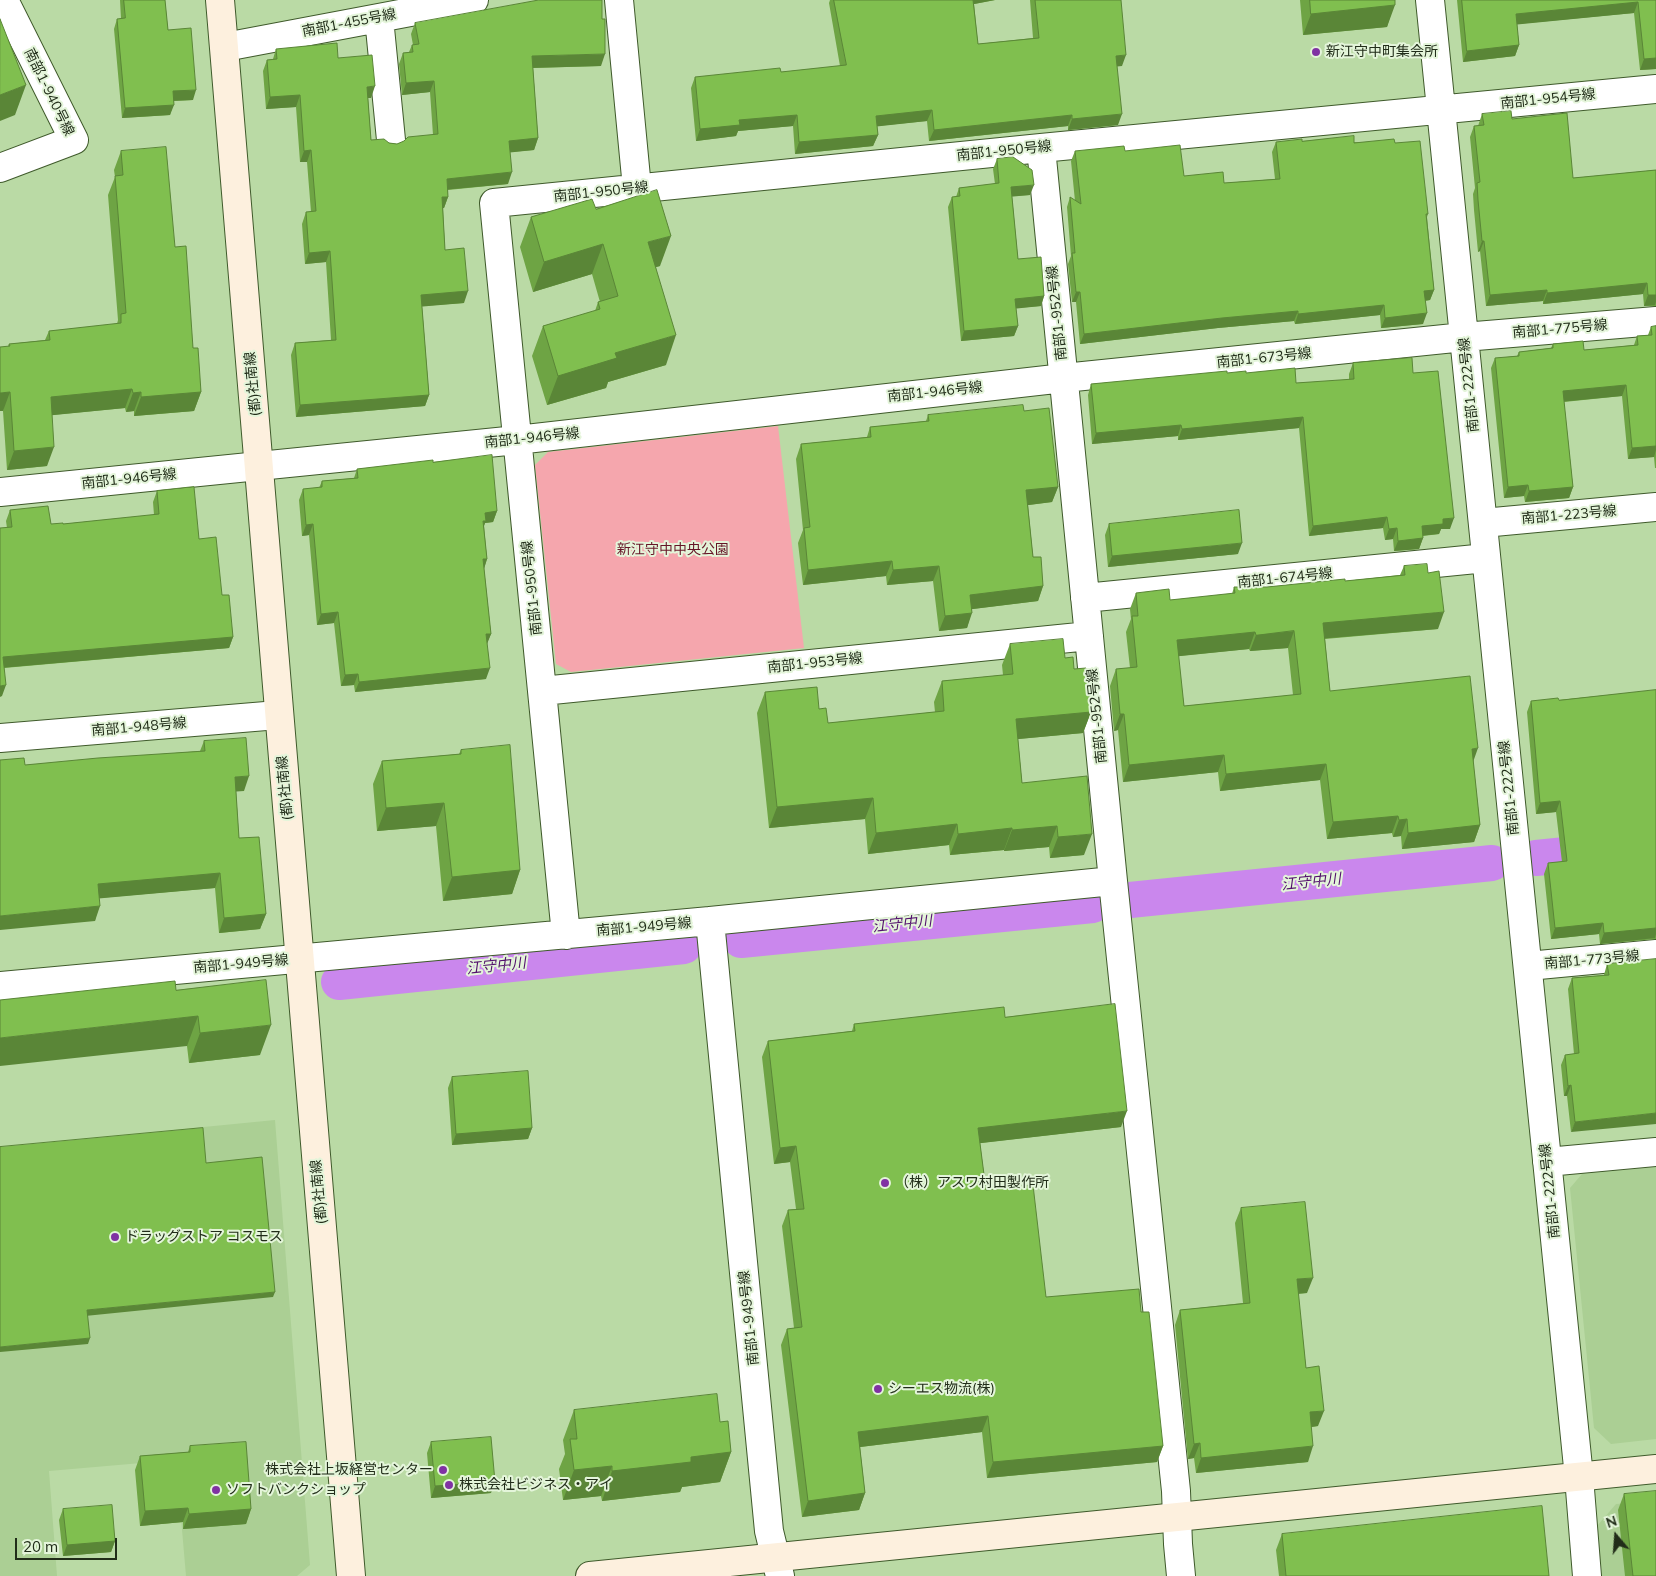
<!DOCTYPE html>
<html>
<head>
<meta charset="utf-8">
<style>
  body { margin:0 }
  #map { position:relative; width:1656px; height:1576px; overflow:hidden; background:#badaa5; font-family:Mulish,sans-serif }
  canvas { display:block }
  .north { position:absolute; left:1591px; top:1511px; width:50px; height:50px; -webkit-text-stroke:4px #e4f5da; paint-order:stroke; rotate:342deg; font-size:14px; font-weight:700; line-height:20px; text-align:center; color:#212d19 }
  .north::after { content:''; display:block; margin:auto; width:18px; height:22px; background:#212d19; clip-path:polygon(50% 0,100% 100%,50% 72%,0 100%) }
  .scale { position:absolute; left:15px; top:1538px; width:102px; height:22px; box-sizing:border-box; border:2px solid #212d19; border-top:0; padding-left:6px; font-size:15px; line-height:18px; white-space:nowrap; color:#212d19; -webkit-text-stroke:4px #e4f5da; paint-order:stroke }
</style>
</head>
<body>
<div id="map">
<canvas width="1656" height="1576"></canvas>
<div class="north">N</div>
<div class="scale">20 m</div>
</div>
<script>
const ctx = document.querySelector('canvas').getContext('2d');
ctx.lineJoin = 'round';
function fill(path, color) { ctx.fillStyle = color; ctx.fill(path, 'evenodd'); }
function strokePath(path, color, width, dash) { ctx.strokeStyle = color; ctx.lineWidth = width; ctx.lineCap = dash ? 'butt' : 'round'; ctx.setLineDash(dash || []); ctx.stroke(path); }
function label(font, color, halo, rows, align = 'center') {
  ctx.font = font + ' Mulish,"Noto Sans JP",sans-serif'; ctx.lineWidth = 4; ctx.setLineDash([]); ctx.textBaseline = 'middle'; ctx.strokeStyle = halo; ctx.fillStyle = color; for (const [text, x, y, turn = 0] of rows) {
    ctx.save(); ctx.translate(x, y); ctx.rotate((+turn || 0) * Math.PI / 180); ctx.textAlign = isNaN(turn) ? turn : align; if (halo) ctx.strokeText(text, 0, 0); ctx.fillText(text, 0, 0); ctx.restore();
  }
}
fill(new Path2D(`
  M275 1120 310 1565 297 1576H186L176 1460 49 1471 57 1576H0V1147Z
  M1656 1167V1439L1611 1444 1594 1428 1570 1188 1582 1174Z
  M1656 1501V1576H1602L1597 1526 1616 1504Z`), '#abcf94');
fill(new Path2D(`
  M778 426 804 648 571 672 556 664 535 465 548 452Z`), '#f5a6ad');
strokePath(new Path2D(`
  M1536 858 1656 846
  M1130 900 1492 863
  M741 940 1093 905
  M339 982 684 946`), '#ca87ed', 36);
const street = new Path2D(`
  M619 0 637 188
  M1430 0 1579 1477 1587 1576
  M379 18 391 140
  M225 47 474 0
  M0 168 74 140 4 0
  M0 492 517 440 1064 378 1464 337 1656 321
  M1483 523 1656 507
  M1085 598 1486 558
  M542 691 1089 636
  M0 738 278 715
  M1113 881 1176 1491 1178 1544 1181 1576
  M710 921 1113 881 1041 148
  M566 935 494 203 1041 148 1656 89
  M1528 966 1656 954
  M0 986 710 921 769 1531 780 1576
  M1547 1162 1656 1152`);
const secondary = new Path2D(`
  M220 0 351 1576
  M590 1576 1656 1469`);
strokePath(street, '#3f5a2b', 30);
strokePath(secondary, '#3f5a2b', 30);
strokePath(street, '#fff', 28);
strokePath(secondary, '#fdf0de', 28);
fill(new Path2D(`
  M120 0H165L168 30 193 100 174 101 170 115 122 118 114 29 117 19H121Z
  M830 0H995L974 4 978 44 1033 38 1030 0H1121L1122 66H1117L1118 125 1068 130V126L929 141 927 121 877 126 878 135 873 146 795 154 793 126 738 131 736 136 696 141 691 88 695 77 781 72 840 66 829 3Z
  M1300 0H1395L1387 27 1303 35Z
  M1457 0H1656V69L1640 70 1634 13 1517 24 1519 45 1515 56 1463 62Z
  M415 23 601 66 533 68 538 138 534 150 510 152 508 184 448 190V197L444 208H443L445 250 464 303 422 306 429 395 425 406 296 417 291 355 295 343 331 340 326 262 305 264 302 224 306 212H311L307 162H300L296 107 266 109 263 71 267 60 273 59 276 49 338 58 371 98H368L371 140 397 144 433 135 430 92 402 95 399 64 403 53 409 52 412 45H413L411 34Z
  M1482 114 1512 119 1573 178 1656 170V306H1644L1643 294 1543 304V301L1486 306 1480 251 1478 252 1474 210 1473 194 1475 188 1470 137 1474 126H1478Z
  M1302 141 1395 143 1428 214 1427 217 1434 290 1430 300 1425 301 1423 324 1381 328 1380 315 1295 324 1294 321 1218 328 1080 344 1076 302H1072L1068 264 1071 256 1067 207 1070 197 1075 201 1071 161 1075 151H1125L1184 176 1224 183 1275 179 1272 152 1276 142Z
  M121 151 175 247 201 392 194 411 134 416V411L126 412 125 408 52 415 47 466 7 470 3 411 8 346 9 344 45 340 49 331 117 324 118 320 108 195 115 177 114 170Z
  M997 159 1030 195 1012 196 1018 259 1044 296 1041 306 1016 308 1018 326 1014 336 961 341 948 207 952 197H956L959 188 995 184 993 169Z
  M596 209 660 266 656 267 666 365 608 382 606 388 547 405 532 356 543 326 595 311 598 302H600L592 274 533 292 520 247 531 217Z
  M1656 326V468H1655L1654 457 1628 459 1622 396 1564 402 1573 487 1569 498 1525 502 1524 496 1504 498 1491 368 1495 358 1517 356 1519 352 1551 348 1553 344 1584 350 1634 345 1637 336 1648 335 1651 327Z
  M1353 363 1413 373 1450 529H1441L1439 534 1423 536V538L1419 549 1394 551 1393 539 1385 540 1383 528 1309 536 1299 428 1178 440V436L1092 444 1088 395 1091 384 1227 373H1246L1296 383 1349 380V374Z
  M1024 411 1058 487 1052 502 1028 505 1033 557 1043 586 1038 601 972 609 967 628 939 631 933 581 887 585 886 576 803 585 798 543 803 530 796 459 801 444 867 437 870 427 926 421 928 415Z
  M433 462 497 511 493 522 485 523 484 526 487 559 484 568 491 634 487 643 486 679 355 692 354 685 341 686 334 623 317 625 309 535 302 536 299 500 303 489 319 488 322 481 354 478 357 469Z
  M157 491 199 539 222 595 233 637 229 648 4 668 2 696 7 528 6 521 10 510 51 524H63L154 515 153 502Z
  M1109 524 1238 554 1108 567 1105 535Z
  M1404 566 1428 573 1438 629 1325 639 1330 691 1473 760 1480 825 1474 842 1402 849 1401 836 1393 837 1392 833 1327 839 1320 780 1220 791 1218 772 1123 782 1118 730 1114 731 1110 686 1116 669 1130 668 1126 632 1131 619 1130 609 1136 593 1170 600 1232 594 1234 587H1267L1345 581 1400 575ZM1288 648 1293 695 1184 706 1178 656 1249 649 1250 651Z
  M1010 644 1065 658 1074 669 1091 712 1083 733 1018 739 1022 783 1084 855 1050 858 1049 847 1004 851V850L950 855 949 845 868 854 865 819 769 828 757 713 765 692 819 709 828 723 935 712 934 702 942 681 1003 675 1002 665Z
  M1656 690V939L1600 944 1599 934 1551 939 1544 874 1548 863 1562 862 1556 812 1536 814 1527 712 1531 701 1559 700Z
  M204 741 244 791H236L239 838 266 914 260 929 219 933 215 888 99 898 95 921 25 765 200 751Z
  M461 750 520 870 512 894 443 901 436 826 377 831 373 784 382 761 459 754Z
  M1656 959 1571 1132 1567 1096H1564L1561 1065 1565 1055 1574 1054 1568 989 1572 978 1604 975 1607 964Z
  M176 990 260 1055 189 1063 187 1046Z
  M1005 1017 1121 1127 980 1143 986 1190 1046 1297 1141 1312 1163 1446 1157 1462 987 1478 982 1432 860 1447 865 1493 859 1510 802 1517 781 1345 787 1329 794 1328 782 1226 788 1210 796 1209 790 1162 774 1164 762 1057 768 1041 852 1031 854 1024Z
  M452 1077 532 1128 528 1139 452 1145 448 1088Z
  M1241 1208 1307 1293 1298 1294 1306 1368 1318 1426 1311 1427 1308 1462 1196 1473 1194 1458 1188 1459 1175 1325 1180 1310 1243 1303 1235 1223Z
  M574 1410 720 1422 731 1452 720 1482 682 1487 680 1492 602 1501 601 1496 563 1500 559 1469 565 1454 563 1440Z
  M431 1442 491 1493 431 1498 427 1453Z
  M190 1446 251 1509 246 1524 183 1529V1522L140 1526 135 1470 140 1456 188 1452Z
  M1624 1494 1656 1576H1625L1618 1510Z
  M63 1509 115 1541 111 1552 63 1556 59 1520Z
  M1282 1534 1549 1576H1279L1276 1550Z`), '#6ea444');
fill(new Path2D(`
  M970 0H995L969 5Z
  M1638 2 1634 13 1512 25 1516 14Z
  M1395 5 1387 27 1303 35 1311 14Z
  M1519 45 1515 56 1463 62 1467 51Z
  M605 54 601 66 528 68 532 56Z
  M1126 55 1122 66 1112 67 1116 56Z
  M1656 58V69L1640 70 1644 59Z
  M434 81 430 92 402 95 406 83Z
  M26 85 15 115 0 121V95Z
  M375 86 371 98H363L367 87Z
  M196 90 193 100 169 101 173 91Z
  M300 95 296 107 266 109 270 97Z
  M174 105 170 115 122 118 125 108Z
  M932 110 927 121 872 127 876 116Z
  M1122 114 1118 125 1068 130 1072 119Z
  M797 115 793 126 738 131 736 136 696 141 700 129 739 120Z
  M1072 115 1068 126 929 141 934 130Z
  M878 135 873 146 795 154 799 142Z
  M538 138 534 150 505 153 509 141Z
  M311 150 307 162H300L304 151Z
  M512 172 508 184 442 190 447 179Z
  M1034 185 1030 195 1008 197 1011 187Z
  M442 197H448L444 208 438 209Z
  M671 236 660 266 637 272 648 242Z
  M1482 241H1484L1480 251 1478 252Z
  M603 244 592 274 533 292 544 262Z
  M330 251 326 262 305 264 309 253Z
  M1647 283 1643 294 1543 304 1547 293Z
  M1434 290 1430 300 1421 301 1424 291Z
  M1547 290 1543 301 1486 306 1490 295Z
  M468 291 464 303 417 307 421 295Z
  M1076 292H1080L1076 302H1072Z
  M1648 295H1656V302L1655 305 1644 306Z
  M1044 296 1041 306 1012 309 1015 299Z
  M1384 305 1380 315 1295 324 1298 314Z
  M1298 311 1294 321 1218 328 1080 344 1084 334 1222 318Z
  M1427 313 1423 324 1381 328 1385 318Z
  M1018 326 1014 336 961 341 964 331Z
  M676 335 666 365 608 382 606 388 547 405 558 376 615 353Z
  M1626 385 1622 396 1559 402 1563 391Z
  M132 389 125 408 44 416 51 397Z
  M10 392 3 411H0V393Z
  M141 392 134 411 126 412 133 393Z
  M201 392 194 411 134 416 141 397Z
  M429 395 425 406 296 417 300 405Z
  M1303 417 1299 428 1178 440 1182 429Z
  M1181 425 1178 436 1092 444 1096 433Z
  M1656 446V450L1654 457 1628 459 1632 448Z
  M54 447 47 466 7 470 14 451Z
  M1528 485 1524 496 1504 498 1508 487Z
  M1058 487 1052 502 1021 506 1026 490Z
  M1573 487 1569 498 1525 502 1529 491Z
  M497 511 493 522 485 523 482 531 485 513Z
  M1387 517 1383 528 1309 536 1313 526Z
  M1454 518 1450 529H1441L1439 534 1418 536 1422 526 1443 519Z
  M313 524 309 535 302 536 306 525Z
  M1397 528 1393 539 1385 540 1389 529Z
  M1423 538 1419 549 1394 551 1398 541Z
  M1242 543 1238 554 1108 567 1112 556Z
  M483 559H487L484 569Z
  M892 561 886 576 803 585 808 570Z
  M939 566 933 581 887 585 893 570Z
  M1043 586 1038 601 965 610 970 595Z
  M338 612 334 623 317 625 321 614Z
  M1444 612 1438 629 1317 639 1323 623Z
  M972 613 967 628 939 631 945 616Z
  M1294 631 1288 648 1250 651 1256 635Z
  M1255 632 1249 649 1171 657 1177 640Z
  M486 634H491L487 644Z
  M233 637 229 648 0 668 3 657Z
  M490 668 486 679 355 692 359 682Z
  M358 674 354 685 341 686 345 675Z
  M6 685 2 696 0 697V686Z
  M1091 712 1083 733 1008 740 1016 719Z
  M1120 714H1124L1118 730 1114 731Z
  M1478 748 1472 765V749Z
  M1224 755 1218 772 1123 782 1129 765Z
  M1326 764 1320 780 1220 791 1226 774Z
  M249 776 244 791 229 792 235 777Z
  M873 798 865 819 769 828 777 807Z
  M1560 801 1556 812 1536 814 1540 803Z
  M444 803 436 826 377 831 386 808Z
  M1398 816 1392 833 1327 839 1333 822Z
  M1407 819 1401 836 1393 837 1399 820Z
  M957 824 949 845 868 854 876 833Z
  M1480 825 1474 842 1402 849 1408 833Z
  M1057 826 1049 847 1004 851 1012 830Z
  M1012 828 1004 850 950 855 958 834Z
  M1092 834 1084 855 1050 858 1058 837Z
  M520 870 512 894 443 901 452 877Z
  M220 873 215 888 93 899 98 884Z
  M100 906 95 921 0 930V916Z
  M266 914 260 929 219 933 224 918Z
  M1603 923 1599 934 1551 939 1555 928Z
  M1656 928V934L1655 938 1600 944 1604 933Z
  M198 1016 187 1046 0 1066V1038Z
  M271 1025 260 1055 189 1063 200 1033Z
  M1571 1085 1567 1096H1564L1568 1086Z
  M1127 1111 1121 1127 973 1144 978 1128Z
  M1656 1113V1124L1571 1132 1575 1122Z
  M532 1128 528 1139 452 1145 456 1134Z
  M796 1146 790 1162 774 1164 780 1148Z
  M1313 1278 1307 1293 1291 1294 1297 1279Z
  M275 1292 273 1297 85 1316 87 1310Z
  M90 1338 88 1344 0 1352V1347Z
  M1324 1411 1318 1426 1304 1428 1310 1412Z
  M988 1416 982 1432 852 1448 858 1432Z
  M1200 1443 1194 1458 1188 1459 1194 1444Z
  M1163 1446 1157 1462 987 1478 993 1462Z
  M1313 1446 1308 1462 1196 1473 1201 1458Z
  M731 1452 720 1482 682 1487 680 1492 602 1501 612 1471 691 1457Z
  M612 1466 601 1496 563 1500 574 1470Z
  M495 1482 491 1493 431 1498 435 1486Z
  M865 1493 859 1510 802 1517 808 1501Z
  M188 1508 183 1522 140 1526 145 1511Z
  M251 1509 246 1524 183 1529 189 1514Z
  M115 1541 111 1552 63 1556 67 1545Z`), '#5a8637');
const building = new Path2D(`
  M124 0H165L168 30 191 28 196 90 173 91 174 105 125 108 117 19 125 18Z
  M539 0H602V19H605V54L532 56 538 138 509 141 512 172 447 179 448 197H442L445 250 464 248 468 291 421 295 429 395 300 405 295 343 336 340 330 251 309 253 306 212 316 211 311 150 304 151 300 95 270 97 267 60 277 59 276 49 337 43 338 58 372 55 375 86 367 87 371 140 384 139 389 143 397 144 404 141 408 137 438 134 434 81 406 83 403 53 413 52 412 45 419 44 415 23Z
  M834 0H973L978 44 1039 38 1035 0H1121L1126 55 1116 56 1122 114 1072 119V115L934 130 932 110 876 116 878 135 799 142 797 115 739 120 740 125 700 129 695 77 780 68 781 72 846 65Z
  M1310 0H1395V5L1311 14Z
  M1462 0H1656V58L1644 59 1638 2 1516 14 1519 45 1467 51Z
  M0 19 26 85 0 95Z
  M1511 111 1512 119 1567 113 1573 178 1656 170V295H1648L1647 283 1547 293V290L1490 295 1484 241H1482L1478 200 1477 183 1480 182 1474 126 1484 125 1482 114Z
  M1354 136V143L1394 139 1395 143 1420 141 1428 214H1426L1434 290 1424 291 1427 313 1385 318 1384 305 1298 314V311L1222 318 1084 334 1080 292H1076L1072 253H1075L1070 197 1081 204 1075 151 1124 146 1125 151 1180 145 1184 176 1223 172 1224 183 1280 179 1276 142 1302 139V141Z
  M166 147 175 247 186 246 193 348H198L201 392 141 397V392L133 393 132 389 51 397 54 447 14 451 10 392 0 393V347L10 346 9 344 50 340 49 331 121 323V314L126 313 115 176 123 175 121 151Z
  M1013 157 1032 170 1034 185 1011 187 1018 259 1041 257 1044 296 1015 299 1018 326 964 331 952 197 960 196 959 188 999 183 997 159Z
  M657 190 671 236 648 242 676 335 615 353 617 358 558 376 543 326 600 309 598 302 618 296 603 244 544 262 531 217 592 199 596 209Z
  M1656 326V446L1632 448 1626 385 1563 391 1573 487 1529 491 1528 485 1508 487 1495 358 1519 356V352L1553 348V344L1583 341 1584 350 1638 345 1637 336 1652 335 1651 327Z
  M1412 358 1413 373 1438 371 1454 518 1443 519V524L1422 526 1423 538 1398 541 1397 528 1389 529 1387 517 1313 526 1303 417 1182 429 1181 425 1096 433 1091 384 1227 371V373L1246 371V373L1295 368 1296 383 1354 379 1353 363Z
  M1023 405 1024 411 1049 408 1058 487 1026 490 1033 557H1041L1043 586 970 595 972 613 945 616 939 566 893 570 892 561 808 570 804 528 810 527 801 444 871 437 870 427 929 421 928 415Z
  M492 455 497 511 485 513 486 521H483L487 559H483L491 634H486L490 668 359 682 358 674 345 675 338 612 321 614 313 524 306 525 303 489 322 487V481L358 478 357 469 433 460V462Z
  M194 487 199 539 216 537 222 595H229L233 637 3 657 6 685 0 686V528L12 527 10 510 48 506 51 524 63 523V524L159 514 157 491Z
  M1239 510 1242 543 1112 556 1109 524Z
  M1427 564 1428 573 1439 571 1444 612 1323 623 1330 691 1470 676 1478 748 1472 749 1480 825 1408 833 1407 819 1399 820 1398 816 1333 822 1326 764 1226 774 1224 755 1129 765 1124 714H1120L1116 669 1137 667 1132 616H1138L1136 593 1169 589 1170 600 1235 593 1234 587H1267L1345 579V581L1405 575 1404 566ZM1294 631 1301 694 1184 706 1177 640 1255 632 1256 635Z
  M1063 639 1065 658 1073 657 1074 669 1086 668 1091 712 1016 719 1022 783 1087 776 1092 834 1058 837 1057 826 1012 830V828L958 834 957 824 876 833 873 798 777 807 765 692 817 687 819 709 826 708 828 723 944 711 942 681 1013 674 1010 644Z
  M1656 690V928L1604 933 1603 923 1555 928 1548 863 1567 861 1560 801 1540 803 1531 701 1558 698 1559 700Z
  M246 738 249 776 235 777 239 838 259 837 266 914 224 918 220 873 98 884 100 906 0 916V760L24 758 25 765 98 758 205 751 204 741Z
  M510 745 520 870 452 877 444 803 386 808 382 761 461 754V750Z
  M1656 959V1113L1575 1122 1571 1085 1568 1086 1565 1055 1579 1053 1572 978 1609 975 1607 964Z
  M266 980 271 1025 200 1033 198 1016 0 1038V1000L175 981 176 990Z
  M1115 1004 1127 1111 978 1128 986 1190 1033 1185 1046 1297 1139 1289 1141 1312H1149L1163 1446 993 1462 988 1416 858 1432 865 1493 808 1501 787 1329 802 1327 788 1210 804 1209 796 1146 780 1148 768 1041 855 1031 854 1024 1004 1007 1005 1017Z
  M528 1071 532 1128 456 1134 452 1077Z
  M203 1128 206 1163 262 1157 275 1292 87 1310 90 1338 0 1347V1147Z
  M1305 1202 1313 1278 1297 1279 1306 1368 1319 1366 1324 1411 1310 1412 1313 1446 1201 1458 1200 1443 1194 1444 1180 1310 1250 1303 1241 1208Z
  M717 1394 720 1422 728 1421 731 1452 691 1457V1462L612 1471V1466L574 1470 570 1439H577L574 1410Z
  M491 1437 495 1482 435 1486 431 1442Z
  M246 1442 251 1509 189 1514 188 1508 145 1511 140 1456 190 1452V1446Z
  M1656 1491V1576H1633L1624 1494Z
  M112 1505 115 1541 67 1545 63 1509Z
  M1542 1506 1549 1576H1286L1282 1534Z`);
fill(building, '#80bf4f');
strokePath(building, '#5a8637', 1);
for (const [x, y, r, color] of [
  [1316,52,5,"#8032a3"],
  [885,1183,5,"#8032a3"],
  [115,1237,5,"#8032a3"],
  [878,1389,5,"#8032a3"],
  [443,1470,5,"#8032a3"],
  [449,1485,5,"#8032a3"],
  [216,1490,5,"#8032a3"]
]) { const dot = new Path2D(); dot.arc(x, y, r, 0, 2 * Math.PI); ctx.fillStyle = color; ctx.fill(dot); strokePath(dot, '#e4f5da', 2); }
label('14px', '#212d19', '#e4f5da', [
  ["南部1-455号線",349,23,-11],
  ["南部1-940号線",49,92,64],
  ["南部1-954号線",1548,99,-6],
  ["南部1-950号線",1004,151,-6],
  ["南部1-950号線",601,192,-6],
  ["南部1-952号線",1057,313,-96],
  ["南部1-775号線",1560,329,-5],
  ["南部1-673号線",1264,358,-6],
  ["(都)社南線",253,384,-95],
  ["南部1-222号線",1469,385,-96],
  ["南部1-946号線",935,392,-6],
  ["南部1-946号線",532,438,-6],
  ["南部1-946号線",129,479,-6],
  ["南部1-223号線",1569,515,-5],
  ["南部1-674号線",1285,578,-6],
  ["南部1-950号線",532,588,-96],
  ["南部1-953号線",815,663,-6],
  ["南部1-952号線",1097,716,-96],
  ["南部1-948号線",139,727,-5],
  ["(都)社南線",285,788,-95],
  ["南部1-222号線",1509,788,-96],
  ["南部1-949号線",644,927,-5],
  ["南部1-773号線",1592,960,-5],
  ["南部1-949号線",241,964,-5],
  ["南部1-222号線",1550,1191,-96],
  ["(都)社南線",319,1192,-95],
  ["南部1-949号線",749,1318,-96]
]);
label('14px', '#212d19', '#e4f5da', [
  ["新江守中町集会所",1326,52],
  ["（株）アスワ村田製作所",895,1183],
  ["ドラッグストア コスモス",125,1237],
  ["シーエス物流(株)",888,1389],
  ["株式会社上坂経営センター",433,1470,"right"],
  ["株式会社ビジネス・アイ",459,1485],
  ["ソフトバンクショップ",226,1490]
], 'left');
label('14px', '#661527', '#e4f5da', [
  ["新江守中中央公園",673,550]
]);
label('italic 15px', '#53116d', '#e4f5da', [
  ["江守中川",1311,882,-6],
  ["江守中川",902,924,-6],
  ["江守中川",496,966,-6]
]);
</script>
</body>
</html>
